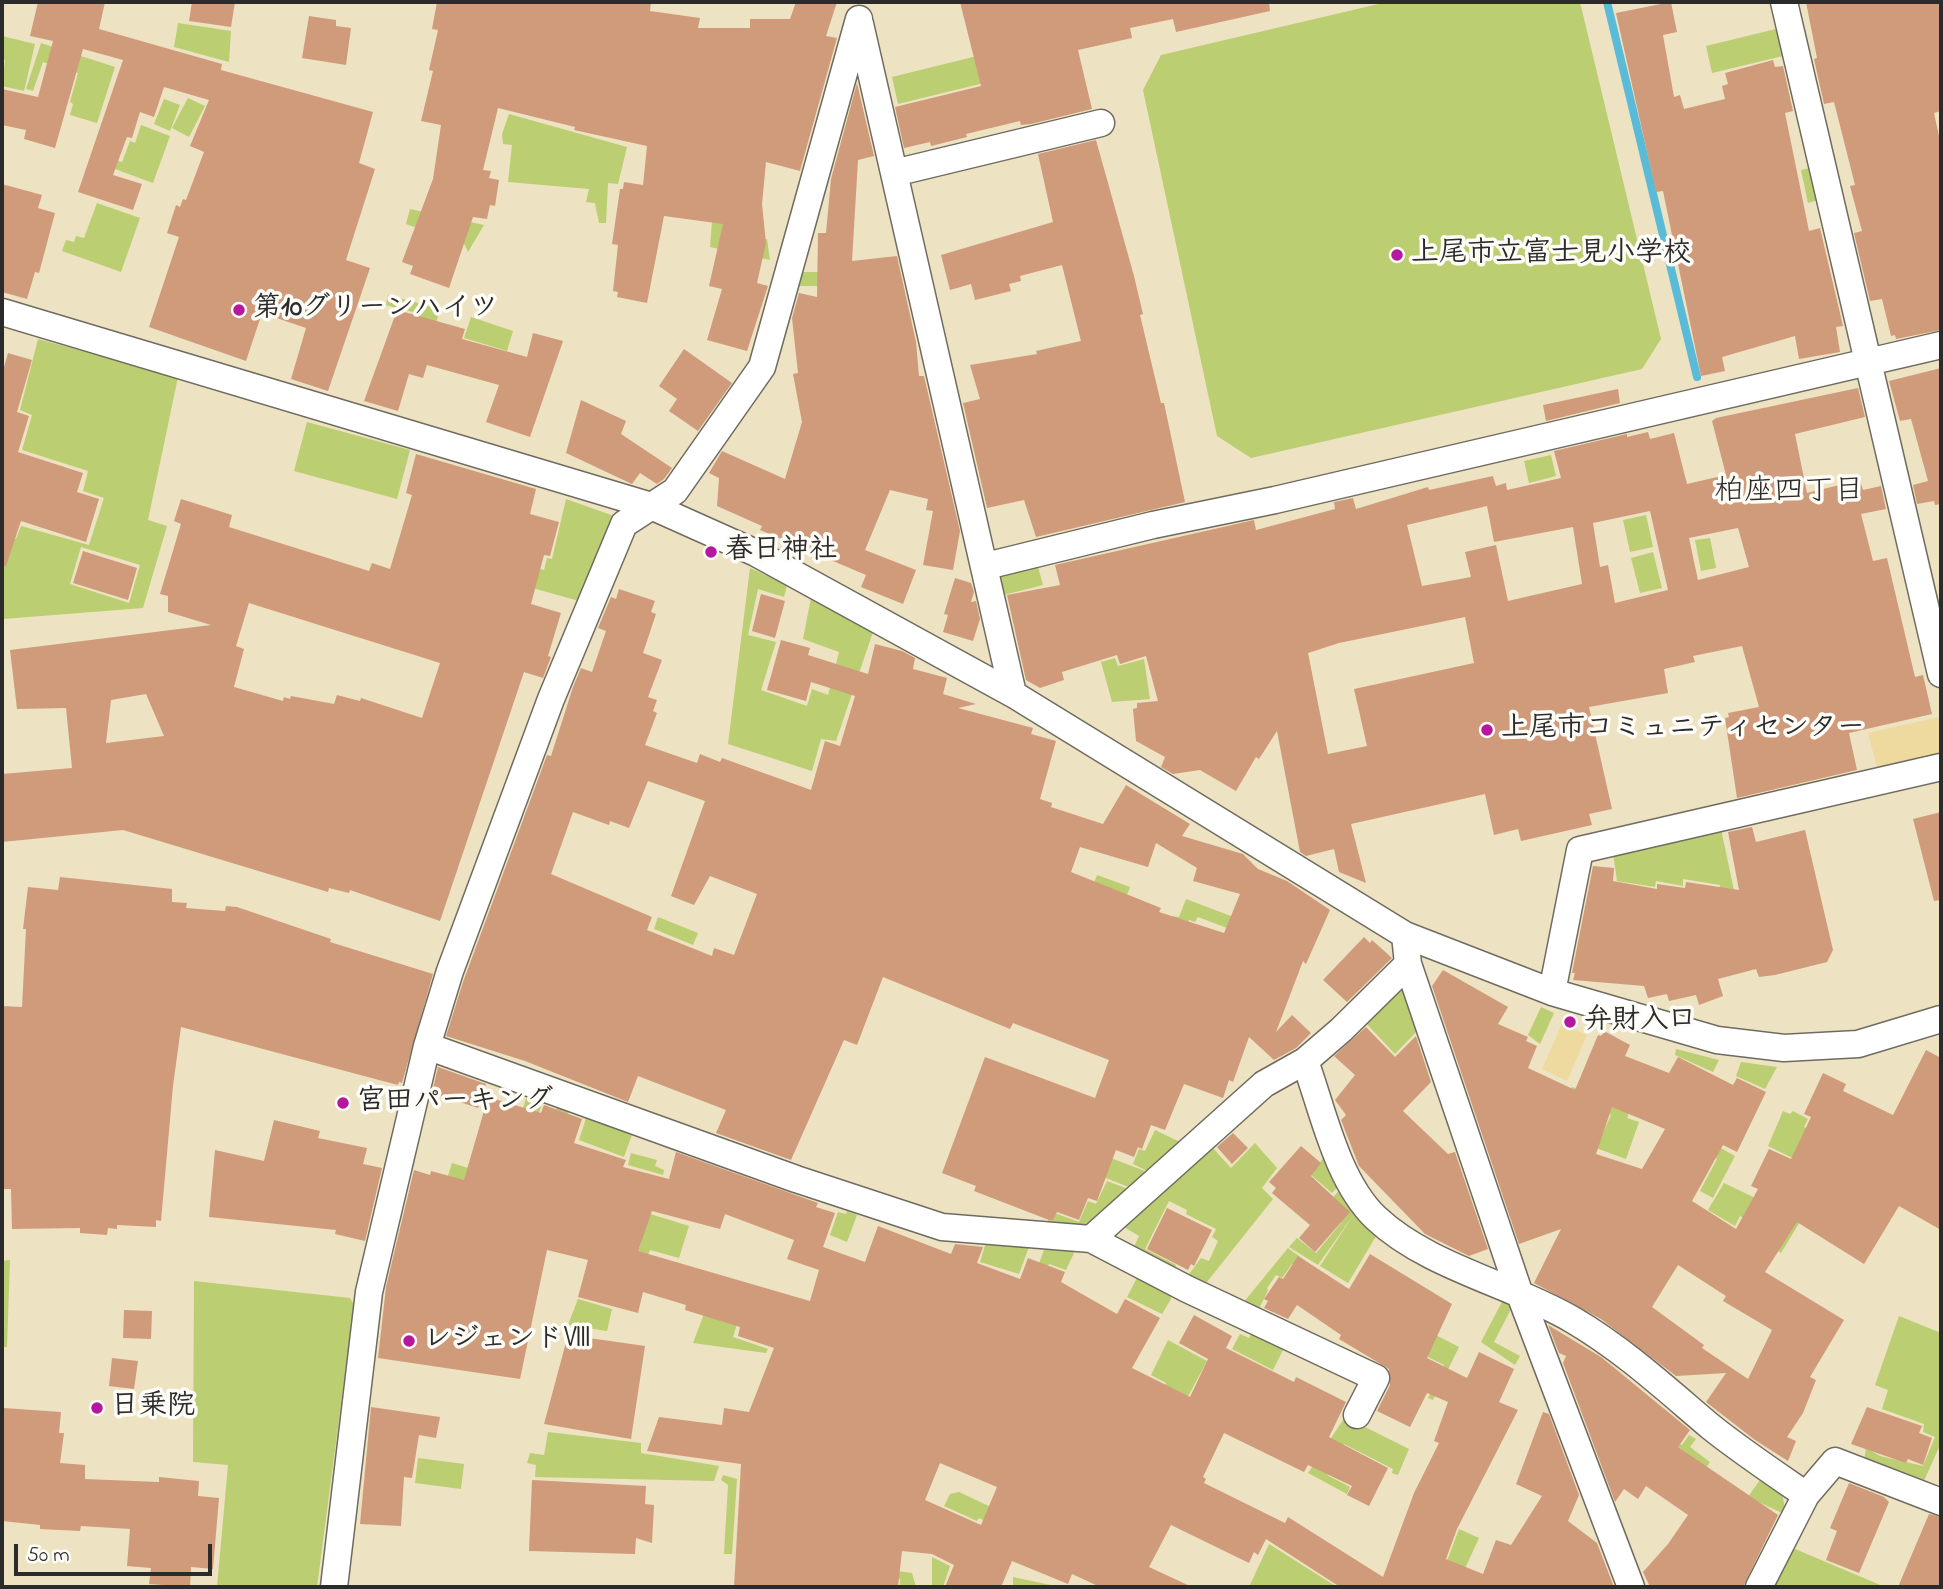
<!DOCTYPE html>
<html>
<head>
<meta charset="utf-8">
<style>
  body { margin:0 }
  #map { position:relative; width:1943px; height:1589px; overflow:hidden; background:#ede2c2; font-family:"Indie Flower",sans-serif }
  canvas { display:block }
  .frame { position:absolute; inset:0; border:4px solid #2b2b2b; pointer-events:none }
  .scale { position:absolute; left:14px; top:1544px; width:198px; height:32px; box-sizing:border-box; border:4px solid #2b2b2b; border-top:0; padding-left:9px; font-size:21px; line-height:24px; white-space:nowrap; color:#2b2b2b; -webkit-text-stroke:5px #fdfcf7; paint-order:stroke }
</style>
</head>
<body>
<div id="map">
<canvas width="1943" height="1589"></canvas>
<div class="frame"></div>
<div class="scale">50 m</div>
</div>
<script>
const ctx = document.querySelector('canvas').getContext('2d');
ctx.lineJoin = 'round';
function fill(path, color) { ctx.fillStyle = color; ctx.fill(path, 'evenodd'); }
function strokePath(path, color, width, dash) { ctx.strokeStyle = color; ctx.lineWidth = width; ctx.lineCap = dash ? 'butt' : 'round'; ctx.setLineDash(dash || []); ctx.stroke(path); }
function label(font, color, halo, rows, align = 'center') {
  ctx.font = font + ' "Indie Flower","Klee One",sans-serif'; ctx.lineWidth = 7; ctx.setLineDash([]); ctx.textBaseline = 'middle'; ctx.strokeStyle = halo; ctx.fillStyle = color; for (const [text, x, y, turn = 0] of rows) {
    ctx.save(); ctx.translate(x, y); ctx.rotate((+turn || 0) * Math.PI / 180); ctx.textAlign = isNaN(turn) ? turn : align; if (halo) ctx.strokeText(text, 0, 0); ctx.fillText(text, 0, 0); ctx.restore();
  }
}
fill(new Path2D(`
  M1387 2H1580L1661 339 1642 369 1251 458 1217 436 1143 90 1161 55Z
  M178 23 231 31 229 62 174 47Z
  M1776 29 1783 56 1712 73 1706 46Z
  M2 36 35 44 24 91 2 86 5 60 2 59Z
  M41 43 115 67 97 123 70 115 73 104 70 102 78 73 43 62 33 91 26 89Z
  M981 55 988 82 898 104 892 77Z
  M188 98 205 106 189 137 172 128Z
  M164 99 180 105 170 131 154 124Z
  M509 114 627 147 618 184 608 183 606 223H599L595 203 586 202 589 189 508 182 512 145 503 144 502 134Z
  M141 125 170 136 153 183 115 169 118 161 122 162 130 141 135 143Z
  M1810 168 1818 200 1808 203 1801 170Z
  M97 203 140 218 121 272 62 251 66 240 74 242 76 236 84 238Z
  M410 209 484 225 468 252 465 245 406 224Z
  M712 222 752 225 754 240 767 239 770 260 710 247Z
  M801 272H846V286H796Z
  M388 295 440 309 436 323 412 317 413 312 386 305Z
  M471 317 513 331 507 351 464 338Z
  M38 339 178 377 148 520 167 526 143 608 3 619 2 533 16 539 21 526 89 545 104 498 83 491 88 471 22 450 32 415 20 410ZM81 547 140 565 129 603 70 584Z
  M307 422 410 450 397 499 294 471Z
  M1551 455 1556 476 1529 483 1524 461Z
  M566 499 614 516 579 601 447 564 510 561 544 570 547 558 552 559Z
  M1646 515 1653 547 1630 552 1623 520Z
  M1710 538 1716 568 1701 571 1695 540Z
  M1653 552 1662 588 1640 593 1631 558Z
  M1036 560 1043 585 1004 595 1000 578 1003 568Z
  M750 568 787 585 784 597 758 589 748 635 776 642 761 690 807 706 812 689 828 695 839 652 803 639 811 598 874 629 836 741 821 739 812 771 728 744Z
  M1115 658 1118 666 1144 659 1150 699 1112 702 1101 662Z
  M1721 829 1736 900 1718 899 1720 885 1683 879V886L1656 881 1655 887 1617 881 1613 853Z
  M1097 875 1130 887 1127 895 1094 883Z
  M1186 899 1244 921 1240 933 1198 917 1195 922 1189 920 1176 954 1159 948 1172 916 1179 917Z
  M658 917 698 933 693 945 654 929Z
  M1397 986 1403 988 1417 1031 1395 1054 1364 1021Z
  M1541 1007 1554 1013 1540 1044 1528 1035Z
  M1676 1049 1719 1060 1713 1072 1675 1055Z
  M1741 1062 1777 1067 1765 1089 1736 1076Z
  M1572 1087 1631 1108 1627 1118 1639 1122 1626 1159 1596 1148 1611 1115 1569 1096Z
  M528 1092 544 1097 536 1122 551 1127 558 1103 570 1107 560 1141 517 1128Z
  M1783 1111 1790 1114 1793 1111 1808 1119 1804 1127 1821 1136 1817 1170 1768 1146Z
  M588 1112 634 1129 624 1157 579 1140Z
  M1667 1118 1735 1156 1713 1198 1700 1191 1717 1159Z
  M1155 1130 1180 1142 1149 1172 1133 1164 1139 1149 1145 1151Z
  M1255 1143 1277 1168 1262 1188 1273 1199 1203 1287 1131 1253 1139 1236 1124 1227 1211 1146 1231 1168ZM1169 1201 1187 1210 1186 1214 1216 1229 1212 1237 1218 1241 1209 1261 1201 1258 1187 1277 1174 1271 1176 1265 1145 1249Z
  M631 1153 657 1160 655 1166 664 1170 663 1175 628 1165Z
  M1327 1153 1340 1184 1332 1193 1311 1175Z
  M1108 1157 1145 1171 1131 1188 1101 1176Z
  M452 1163 468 1168 476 1194 445 1185Z
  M1107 1181 1128 1189 1083 1228 1045 1227 1052 1212 1079 1222 1088 1201 1096 1204Z
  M1724 1183 1801 1220 1781 1253C1765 1243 1756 1225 1740 1216L1735 1226 1708 1210Z
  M1341 1188 1378 1233 1348 1283 1320 1266 1354 1214 1318 1265 1289 1247 1297 1238 1316 1253 1341 1223 1324 1208Z
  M605 1200 689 1226 679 1258 650 1250 643 1270 597 1235 639 1248 645 1228Z
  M847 1211 857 1215 847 1242 830 1235 838 1212 846 1214Z
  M987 1239 1030 1244 1019 1274 980 1262Z
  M1047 1242 1073 1247 1074 1253 1066 1270 1049 1264 1046 1270 1038 1266Z
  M1288 1248 1315 1268 1311 1276 1292 1264 1282 1278 1276 1275 1267 1288 1268 1290 1258 1311 1243 1303Z
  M10 1260 7 1347H2V1261Z
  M1138 1276 1170 1291 1171 1299 1162 1314 1127 1297Z
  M194 1281 350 1298 354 1305 317 1587H217L228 1465 193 1462Z
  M1505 1296 1511 1309 1494 1342 1520 1356 1515 1365 1481 1342Z
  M578 1299 612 1309 607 1331 568 1325Z
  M707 1306 739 1318 733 1337 768 1349 766 1353 693 1343Z
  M1899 1316 1941 1333V1443L1923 1483 1864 1461 1866 1448 1880 1456 1923 1466 1935 1437 1923 1432 1924 1424 1882 1409 1888 1390 1875 1385Z
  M1410 1322 1459 1347 1433 1400 1428 1398 1444 1365 1422 1354Z
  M1254 1330 1285 1346 1273 1370 1232 1349 1240 1334 1249 1338Z
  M1168 1340 1207 1361 1185 1402 1163 1391 1166 1383 1151 1375Z
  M1345 1417 1409 1449 1398 1475 1392 1473 1393 1469 1344 1444 1327 1475 1350 1487 1347 1494 1308 1473Z
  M548 1432 641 1443V1453L719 1466 714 1481 535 1477 536 1465 527 1463 530 1453 544 1455Z
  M1689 1435 1696 1439 1690 1447 1710 1462 1706 1468 1677 1446 1672 1438 1682 1445Z
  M418 1458 464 1464 461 1489 415 1483Z
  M1764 1474 1782 1492 1785 1509 1782 1513 1748 1497Z
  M723 1475 737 1479 732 1554H724L728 1485 721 1480Z
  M959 1492 993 1508 987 1522 979 1518 977 1521 944 1506 950 1494Z
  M1459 1529 1479 1538 1462 1575 1444 1569Z
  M1269 1544 1337 1587H1249Z
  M1788 1546 1885 1587H1768Z
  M932 1557 950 1566 943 1587H932Z
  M868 1567 912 1573 916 1587H900V1579L868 1575Z
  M1013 1577 1060 1587H1013Z`), '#bbce71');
fill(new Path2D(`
  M1940 717 1941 757 1878 771 1868 733Z
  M1562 1024 1587 1035 1567 1081 1542 1069Z`), '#eeda9e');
strokePath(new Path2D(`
  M1607 2 1697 377`), '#59bbd8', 8);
fill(new Path2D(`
  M38 2H105L99 29 222 64 221 70 373 112 359 163 375 169 346 260 370 268 328 391 291 379 306 328 262 313 246 361 149 327 179 237 167 233 176 205 180 207 183 199 186 200 204 152 190 146 209 100 164 87 154 117 140 112 132 138 127 137 113 175 142 184 133 210 78 192 123 60 83 49 55 148 24 139 26 130 2 125V89L38 97 53 41 30 36Z
  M192 2H235L231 27 189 21Z
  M437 2H651L650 11 700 18 698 28H750V19H790L796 2H837L826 36 837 38 800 171 766 162 762 204 766 243 757 283 768 286 747 351 707 340 722 289 709 286 723 224 664 216 647 303 617 297 618 292 613 291 618 245 612 244 620 189H623L624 182 643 185 647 146 574 130 575 127 498 108 483 170 491 171 489 178 499 180 495 206 490 205 487 219 473 217 449 288 410 274 413 266 402 262 433 179 441 125 421 121 433 71 429 70 438 30 432 29Z
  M960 2H1269L1270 11 1176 32 1173 19 1130 28 1132 38 1078 50 1092 109 1031 124 1021 125 1020 121 966 134 967 137 931 146 930 142 904 148 895 107 981 86Z
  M1671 2 1677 32 1663 35 1674 97 1680 95 1684 109 1725 99 1722 86 1728 84 1725 73 1773 60 1775 67 1783 66 1793 111 1785 113 1809 231 1820 228 1843 326 1836 327 1840 352 1799 359 1795 336 1722 357 1725 371 1701 376 1663 191 1656 192 1616 13Z
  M1806 2H1941V111L1934 113 1941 145V330L1896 339 1895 335 1891 336 1882 299 1870 301 1854 233 1862 231 1850 186 1855 185 1834 102 1824 104 1814 59 1817 58Z
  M309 16 336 20V26L351 28 346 65 302 58Z
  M857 83 874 156 858 160 852 261 897 256 916 342 919 376H924L960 531 953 570 923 565 933 511 926 510 928 499 890 490 865 550 916 570 903 604 861 587 866 575 760 530 762 526 717 506 719 478 709 473 722 451 785 479 802 422 793 374 798 373 792 318 799 293 817 297 818 233H826L831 179Z
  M1096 140 1134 276 1143 314 1140 315 1161 403H1164L1185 502 1036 537 1024 500 987 508 963 403 980 399 970 365 1037 354 1036 351 1081 341 1062 265 1020 276 1021 281 1009 284 1011 291 975 300 971 284 950 290 941 255 1053 222 1038 154Z
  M2 184 42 195 38 208 55 213 39 273 35 272 27 299 2 292Z
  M397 310 465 329 462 339 527 357 533 333 563 341 530 437 486 422 499 385 427 365 423 378 409 374 398 411 364 401Z
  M684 349 732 383 698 431 669 411 677 399 659 386Z
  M8 353 32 360 17 412 29 416 18 452 83 473 77 492 99 499 86 542 21 521 6 566 2 565V374Z
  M1941 368V504L1935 505 1934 501 1917 504 1913 485 1928 481 1911 419 1900 421 1889 381Z
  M1858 388 1865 417 1795 434 1807 493 1860 480 1863 490 1881 486 1886 509 1861 514 1873 561 1887 558 1915 677 1923 675 1932 714 1849 733 1857 770 1737 798 1725 718 1729 717 1728 713 1759 707 1742 646 1693 656 1695 662 1664 669 1668 693 1589 707 1612 809 1589 814 1592 825 1521 841 1518 829 1494 835 1485 794 1351 824 1366 883 1339 872 1334 849 1306 856 1300 852 1277 731 1259 759 1256 757 1236 791 1200 770 1173 774 1161 767 1165 757 1136 741 1133 709 1137 708V703L1158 701 1146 656 1120 664 1117 655 1062 672 1064 680 1040 688 1026 680 1007 595 1060 585 1055 565 1254 520 1256 530 1335 509 1334 502 1353 498 1356 509 1428 487 1429 490 1493 476 1496 486 1506 483 1507 490 1561 478 1554 451 1627 434V437L1648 432 1650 439 1674 433 1687 484 1726 475 1712 421 1716 418ZM1487 506 1494 542 1573 527 1582 584 1508 601 1496 545 1465 552 1471 577 1422 586 1407 525ZM1650 511 1668 590 1615 603 1608 565 1600 567 1593 523ZM1738 528 1749 567 1698 580 1689 538ZM1465 617 1474 663 1354 689 1367 746 1328 754 1308 653 1339 643Z
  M1618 389 1620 403 1546 421 1543 405Z
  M581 400 626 421 621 434 672 468 664 479 657 484 640 473 632 484 566 453Z
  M416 454 536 489 530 514 559 522 550 556 544 555 531 604 561 613 548 656 551 657 543 678 524 672 440 921 350 890 349 893 329 888 328 892 123 830 2 842V774L72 768 66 708 17 709 10 650 211 625 168 612V596L160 594 181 524 174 521 181 499 232 515 229 527 369 571 372 563 390 569 412 495 406 493ZM249 603 440 663 422 718 361 698 360 701 337 695 334 704 291 696 290 699 284 697 283 701 234 687 244 649 236 646ZM146 694 164 736 106 743 111 700Z
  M83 551 137 568 128 600 73 583Z
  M955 578 971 583 974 592 971 602 976 601 980 619 973 641 943 632 948 615 944 614Z
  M619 589 655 601 651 612 656 614 643 653 662 660 648 697 657 700 653 711 657 713 645 745 697 763 700 754 720 762 722 758 811 790 825 741 840 746 855 696 811 682 806 701 767 690 781 640 810 648 808 655 868 674 875 644 902 651 915 658 913 669 947 678 943 694 976 704 958 708 1033 728 1031 734 1056 741 1040 799 1052 803 1051 807 1103 824 1126 785 1190 824 1182 836 1243 854 1258 869 1287 881 1330 910 1306 964 1303 961 1276 1032 1292 1015 1311 1033 1296 1048 1274 1060 1249 1037 1233 1082 1229 1080 1223 1098 1184 1084 1165 1130 1151 1125 1142 1149 1138 1147 1134 1157 1116 1150 1097 1201 1088 1198 1079 1220 1057 1212 1053 1220H1049L974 1191 976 1186 942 1173 985 1057 1095 1098 1109 1060 1013 1023 1010 1029 883 977 857 1045 844 1040 791 1160 716 1133 726 1110 638 1076 628 1102 525 1061 446 1036 463 982 547 755 551 756 573 687 581 668 592 672 606 631 598 628 611 597 616 599ZM648 781 705 801 671 896 694 905 710 876 757 894 734 955 714 948 712 956 647 930 652 917 551 874 573 812 609 825 610 821 629 828ZM1156 843 1197 868 1193 881 1240 894 1224 933 1159 912 1161 908 1071 872 1080 847 1148 867Z
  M761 594 785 601 775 638 752 631Z
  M1941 812V900L1934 901 1913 819Z
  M1752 827 1756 842 1805 830 1833 950 1827 962 1775 975 1759 977 1756 969 1718 979 1723 996 1699 1005 1696 995 1669 1001 1667 994 1648 998 1644 986 1573 980 1575 973H1572L1593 866 1614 868 1613 881 1657 889V884L1685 888 1686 882 1739 890 1728 832Z
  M60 877 172 889V902L187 903 186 908 225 911 226 906 237 907 331 939 330 942 433 974 402 1083 399 1082 398 1085 364 1076 181 1027 173 1086 161 1221 156 1220V1227L117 1225V1229L108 1228 107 1235 80 1233V1228L12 1229 11 1189H2V1006L22 1007 26 929H23L28 887 58 890Z
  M1364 937 1370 943 1372 940 1392 958 1347 1002 1323 980Z
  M1443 970 1508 1007 1498 1024 1528 1037 1526 1041 1537 1046 1528 1068 1575 1090 1598 1035 1601 1036 1604 1031 1630 1045 1625 1056 1669 1073 1678 1057 1733 1085 1737 1078 1766 1092 1737 1152 1723 1145 1692 1201 1736 1229 1758 1189 1751 1186 1769 1149 1791 1159 1811 1117 1804 1114 1823 1073 1846 1084 1843 1091 1893 1115 1926 1050 1941 1058V1230L1899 1206 1864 1264 1797 1222 1765 1272 1844 1320 1810 1377 1816 1380 1803 1413 1787 1437 1796 1441 1788 1461 1755 1440 1706 1402 1726 1373 1676 1376 1601 1319 1534 1283 1561 1229 1519 1244 1432 986ZM1612 1107 1665 1129 1642 1169 1596 1154ZM1678 1265 1726 1296 1723 1301 1772 1330 1748 1379 1702 1348 1704 1345 1652 1307Z
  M1366 1027 1395 1057 1416 1036 1431 1082 1403 1111 1448 1154 1455 1152 1488 1249 1469 1256 1425 1234 1359 1166 1341 1120 1346 1115 1335 1100 1355 1075 1334 1056Z
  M438 1067 486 1084 478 1108 432 1093Z
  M488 1097 541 1113 544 1105 582 1119 574 1143 626 1160 623 1167 669 1179 676 1152 818 1203 816 1207 835 1213 823 1247 865 1262 878 1226 951 1254 955 1244 983 1247 977 1263 1020 1279 1028 1258 1065 1272 1061 1282 1117 1314 1125 1299 1160 1318 1132 1368 1190 1397 1208 1359 1179 1343 1194 1315 1232 1336 1226 1348 1294 1382 1296 1377 1346 1402 1329 1437 1388 1468 1369 1506 1347 1495 1352 1486 1308 1465 1304 1472 1224 1433 1203 1477 1206 1479 1204 1483 1285 1523 1288 1517 1383 1577 1414 1493 1439 1443 1434 1441 1448 1402 1427 1393 1410 1427 1377 1411 1390 1385 1389 1369 1339 1339 1341 1335 1297 1305 1288 1319 1264 1308 1268 1301 1264 1299 1279 1277 1283 1279 1298 1256 1349 1289 1370 1254 1452 1304 1427 1358 1467 1378 1479 1352 1514 1369 1499 1402 1518 1410 1457 1529 1446 1559 1483 1574 1496 1540 1511 1545 1542 1496 1516 1484 1543 1412 1549 1414 1579 1495 1568 1521 1597 1543 1614 1587 1537 1585 1535 1587H1340L1266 1539 1258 1555 1254 1552 1249 1563 1171 1525 1149 1567 1192 1587H1100L1072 1574 1068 1584 1012 1561 1001 1587H945L954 1565 932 1554 902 1551 898 1587H734L741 1464 647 1451 659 1417 722 1425 724 1408 749 1412 774 1348 738 1336 740 1327 685 1310 686 1305 643 1292 638 1313 578 1297 588 1260 547 1250 520 1379 378 1358 386 1287 414 1170 430 1175 431 1171 464 1180ZM652 1211 720 1229 725 1214 794 1240 787 1259 819 1270 810 1301 638 1251ZM940 1463 997 1487 981 1525 925 1500Z
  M274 1120 320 1131 318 1138 367 1148 363 1164 382 1168 365 1241 335 1234 336 1230 209 1217 215 1150 264 1161Z
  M1233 1133 1248 1148 1232 1164 1217 1147Z
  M1301 1146 1321 1163 1311 1176 1350 1212 1315 1252 1299 1238 1310 1225 1272 1193 1276 1188 1269 1182Z
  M1167 1208 1212 1230 1194 1266 1191 1264 1188 1270 1147 1249Z
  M124 1310 152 1311 151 1339 123 1338Z
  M1548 1325 1601 1357 1690 1430 1678 1447 1778 1515 1743 1587H1650L1643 1572 1668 1544 1688 1515 1646 1486 1638 1499 1624 1489 1615 1502 1563 1363 1566 1356 1559 1353Z
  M568 1335 645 1346 631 1439 544 1424Z
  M112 1358 138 1361 134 1389 109 1386Z
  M371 1407 440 1417 436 1438 419 1435 412 1478 404 1477 401 1526 360 1524Z
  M1867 1407 1922 1426 1919 1433 1932 1438 1923 1465 1908 1459 1906 1463 1851 1444Z
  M4 1408 61 1412 59 1433H64L60 1463 85 1465V1479L159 1482V1477L199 1481 198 1496 219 1498 213 1569 191 1567 190 1587 149 1584 151 1568 127 1566 130 1529 81 1526 80 1531 40 1529V1525L2 1521Z
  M532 1480 646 1486 645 1504 654 1505 652 1543 636 1538 635 1554 529 1551Z
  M1849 1483 1884 1497 1889 1502 1859 1573 1826 1560 1837 1531 1830 1528Z
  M1929 1514 1941 1517V1587H1898Z`), '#d09b7b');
const minor = new Path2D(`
  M1784 2 1941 674
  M860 24 1013 694
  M894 173 1101 123
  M2 312 651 506 756 553 1013 694 1405 935 1552 992 1717 1040 1784 1048 1858 1044 1941 1019
  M986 566 1153 525 1275 500 1941 345
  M1405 935 1408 964 1519 1292 1631 1587
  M1552 992 1580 850 1941 767
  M427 1046 796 1179 942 1227 1091 1239 1187 1289 1376 1378 1357 1415
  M1305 1061C1323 1111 1337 1181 1376 1218 1428 1267 1512 1284 1573 1320 1624 1350 1666 1389 1711 1427 1741 1451 1774 1473 1806 1495
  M1091 1239 1264 1084 1305 1061 1341 1030 1408 964
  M334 1587 369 1292 427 1046 450 971 551 699 624 524 675 491 762 367 859 19
  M1759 1587 1806 1495 1835 1461 1941 1502`);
strokePath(minor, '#6f6b60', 29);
strokePath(minor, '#fff', 26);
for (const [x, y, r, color] of [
  [1397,255,7,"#b5179e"],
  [239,310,7,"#b5179e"],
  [711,552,7,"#b5179e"],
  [1487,730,7,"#b5179e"],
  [1570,1022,7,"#b5179e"],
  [343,1103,7,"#b5179e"],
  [409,1341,7,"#b5179e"],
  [97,1408,7,"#b5179e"]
]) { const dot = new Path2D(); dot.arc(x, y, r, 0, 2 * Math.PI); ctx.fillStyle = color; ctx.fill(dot); strokePath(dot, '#fdfcf7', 2.5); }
label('bold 28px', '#2b2b2b', '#fdfcf7', [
  ["上尾市立富士見小学校",1411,255],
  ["第10グリーンハイツ",253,310],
  ["春日神社",725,552],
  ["上尾市コミュニティセンター",1501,730],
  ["弁財入口",1584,1022],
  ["宮田パーキング",357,1103],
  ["レジェンドⅧ",423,1341],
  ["日乗院",111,1408]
], 'left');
label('30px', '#2b2b2b', '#fdfcf7', [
  ["柏座四丁目",1789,494]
]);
</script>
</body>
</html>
